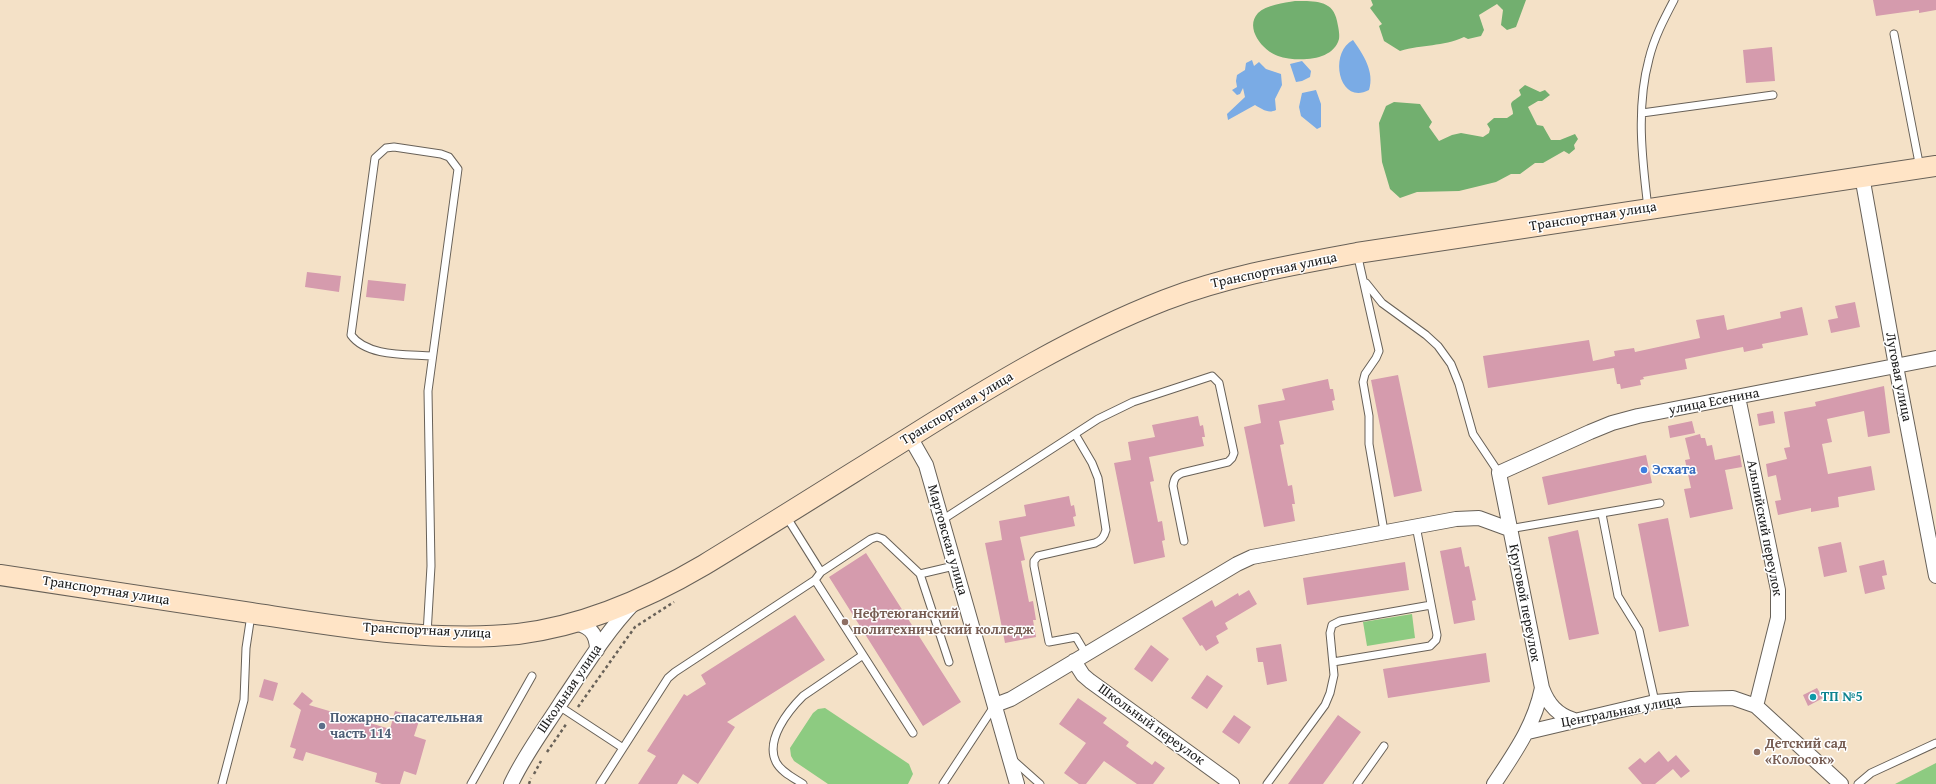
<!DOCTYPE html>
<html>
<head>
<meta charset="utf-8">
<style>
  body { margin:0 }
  canvas { display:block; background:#f4e1c7 }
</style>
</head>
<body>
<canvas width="1936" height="784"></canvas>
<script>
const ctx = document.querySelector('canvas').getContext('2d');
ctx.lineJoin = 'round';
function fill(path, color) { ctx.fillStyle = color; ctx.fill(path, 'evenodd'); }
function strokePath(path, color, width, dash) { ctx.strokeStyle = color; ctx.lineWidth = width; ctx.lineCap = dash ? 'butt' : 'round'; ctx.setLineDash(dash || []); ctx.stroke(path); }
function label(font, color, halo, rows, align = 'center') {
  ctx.font = font + ' "Gentium Book Plus",serif'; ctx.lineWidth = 3; ctx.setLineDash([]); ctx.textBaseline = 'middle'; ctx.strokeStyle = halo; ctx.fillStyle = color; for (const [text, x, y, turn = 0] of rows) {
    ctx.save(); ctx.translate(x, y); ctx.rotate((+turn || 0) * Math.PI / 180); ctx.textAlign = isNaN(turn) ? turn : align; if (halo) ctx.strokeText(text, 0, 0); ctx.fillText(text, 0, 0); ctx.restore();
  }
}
fill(new Path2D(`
  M1412 614 1415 638 1367 646 1363 622Z
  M825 708 909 764 913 774 908 784H828L794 761 791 756 790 748 813 713 818 709Z
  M1936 763V784H1895Z`), '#8dcb81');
fill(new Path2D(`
  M1371 0H1526L1516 27 1507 30 1501 25 1503 10 1497 4 1479 15 1484 30 1481 36 1468 39 1464 37C1442 47 1423 44 1400 51L1384 41 1379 26 1382 24 1370 8 1373 5Z
  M1295 1C1315 1 1333 0 1337 21 1338 26 1340 34 1339 39 1333 62 1296 62 1278 56 1263 51 1244 28 1258 13 1266 5 1284 3 1295 1Z
  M1525 85 1540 92 1545 90 1550 95 1542 101H1538L1528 107 1537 125 1543 126 1551 140H1560L1575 134 1578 139 1574 145 1575 149 1569 154 1564 151 1543 163H1535L1520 174H1511L1496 182 1459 191 1417 192 1400 198 1390 189 1382 162 1379 123 1386 106 1394 102 1420 104 1432 122 1429 127 1439 141 1452 135 1461 133 1483 137 1489 133 1490 129 1487 124 1494 118H1507L1513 114C1513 110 1511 107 1511 104 1512 100 1519 98 1521 95L1519 90Z`), '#72af6f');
fill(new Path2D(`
  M1353 40C1363 54 1375 72 1369 90 1339 106 1328 53 1353 40Z
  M1252 60 1254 66 1259 62 1266 69 1281 74 1282 85 1275 99 1276 110C1268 114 1262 109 1255 105L1228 120 1227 114 1245 97 1243 88 1240 94 1237 95 1232 90 1237 87 1236 81 1237 75 1245 70 1246 63Z
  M1302 61 1311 71 1310 77 1302 81 1296 82 1290 64Z
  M1316 90 1321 104V127L1317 129 1301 116 1299 107 1302 93Z`), '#7aabe5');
fill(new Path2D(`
  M1873 0H1936V10L1919 13V10L1876 16Z
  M1772 47 1775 81 1746 83 1743 50Z
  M307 272 341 276 339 292 305 287Z
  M368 280 406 284 404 301 366 297Z
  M1855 302 1860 327 1831 333 1828 320 1838 318 1835 306Z
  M1802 307 1808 335 1762 344 1763 348 1744 352 1743 347 1685 359 1687 369 1643 377 1644 379 1640 380 1641 385 1621 389 1620 384H1617L1614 368 1488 388 1483 356 1589 340 1593 361 1615 356 1614 351 1634 348 1635 352 1700 338 1696 320 1724 315 1727 330 1781 318 1780 312Z
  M1398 375 1422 491 1394 497 1371 380Z
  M1328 379 1330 389H1333L1335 400 1332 401 1334 410 1279 421 1284 444 1280 445 1288 486 1292 485 1295 504H1292L1295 521 1264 527 1244 427 1261 423 1258 405 1285 400 1282 389Z
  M1884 386 1890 433 1868 437 1864 411 1827 419 1832 442 1822 444 1828 474 1871 466 1875 490 1838 497 1839 507 1811 512V508L1778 515 1775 501 1781 500 1776 475 1768 477 1766 464 1787 459 1784 448 1790 447 1784 412 1816 406 1815 402Z
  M1773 411 1775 423 1759 426 1757 414Z
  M1198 416 1200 426 1203 425 1205 437H1202L1204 446 1149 457 1154 481 1150 482 1158 522 1162 521 1165 540 1162 541 1165 557 1134 564 1114 463 1131 460 1128 442 1155 437 1152 425Z
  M1692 421 1695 433 1670 438 1668 426Z
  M1700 434 1701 438H1705L1707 446 1712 445 1715 460 1740 455 1742 467 1725 470 1733 509 1690 518 1684 489 1691 488 1685 460 1690 459 1685 438Z
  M1646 455 1652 483 1548 505 1542 477Z
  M1069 496 1071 506 1074 505 1076 516 1073 517 1075 526 1020 537 1025 560 1021 561 1029 602 1033 601 1036 620H1033L1036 637 1005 643 985 543 1002 540 999 521 1026 516 1024 505Z
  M1668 518 1689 626 1659 632 1638 524Z
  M1578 530 1599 634 1569 640 1548 537Z
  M1841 542 1847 572 1824 577 1818 547Z
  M1461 547 1465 567 1469 566 1476 600 1472 601 1475 620 1454 624 1440 551Z
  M866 553 961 702 923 726 829 577Z
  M1884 560 1887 575 1882 576 1885 589 1865 594 1859 566Z
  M1405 562 1409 590 1307 605 1303 578Z
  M1249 590 1257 604 1225 623 1228 629 1216 636 1219 643 1206 651 1202 645 1200 646 1182 618 1212 600 1215 607 1238 593 1239 596Z
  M795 615 825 660 727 722 735 727 698 784 683 774 677 784H638L656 756 647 751 684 694 687 696 706 684 701 675Z
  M1281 644 1287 681 1267 685 1263 662H1258L1256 648Z
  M1151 645 1169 659 1152 682 1134 669Z
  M1486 653 1490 682 1388 698 1383 669Z
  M1207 675 1223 686 1207 709 1191 698Z
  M264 679 278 683 273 701 259 697Z
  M1817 688 1823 698 1808 706 1803 695Z
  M302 692 313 701 309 705 390 729 395 711 420 718 414 736 426 740 416 775 404 771 400 784H382L375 782 377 773 306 752 303 761 293 758 296 749 290 747 301 710 293 704Z
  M1078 698 1107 718 1103 723 1129 742 1126 746 1152 765 1155 761 1165 768 1153 784H1137L1104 761 1086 784H1079L1064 773 1086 743 1059 724Z
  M1234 715 1251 727 1239 744 1222 732Z
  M1338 715 1361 732 1323 784H1288Z
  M1659 751 1668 762 1676 755 1690 771 1681 778 1673 769 1655 784H1642L1628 768 1640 758 1645 763Z`), '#d59bad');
const lane = new Path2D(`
  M1894 34 1920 168
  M1642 113 1773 95
  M1648 208C1642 159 1636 107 1649 59 1654 38 1664 19 1674 0
  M1357 253 1379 351 1376 358 1365 374 1363 382 1369 416V444L1384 531
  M1366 283 1382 303 1426 335 1438 346 1451 364 1459 384 1473 434 1499 473
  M1075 434 1092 463 1098 478 1106 530C1104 537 1102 540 1095 543L1038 556 1034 561V566L1049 642 1076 637 1086 654
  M1602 514 1618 596 1639 630 1655 702
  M786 516 821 572
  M942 520 1098 419 1133 402 1212 376 1219 383 1234 453 1232 458 1228 462 1182 473C1175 476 1174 479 1173 486L1184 541
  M1509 529 1660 503
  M920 574 949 662
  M815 580 913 733
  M427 634 431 566 428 391 458 169 449 157 441 154 394 147 386 148 375 158 351 335C367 357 407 354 432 356
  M1333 662 1430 646 1436 640 1437 635 1416 526
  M559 706 623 748
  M1013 760 1040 784
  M222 784 244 700 246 648 251 615
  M471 784 532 676
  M600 784 668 678 675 672 815 580 821 572 871 539 877 537 883 539 920 574 954 566
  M803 784C794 778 781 772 776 762 765 740 788 711 803 696L863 655
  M943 784 995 705
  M1267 784 1325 705 1330 693 1334 675 1330 633 1332 625 1340 621 1431 605
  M1357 784 1384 746
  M1858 784 1871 773 1936 743`);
const street = new Path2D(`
  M1862 176 1896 366 1936 576
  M1738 397 1778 590V618L1756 706
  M910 437 926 465 1017 784
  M570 623C588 624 597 632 597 650
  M1074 661 1083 675 1090 681 1232 784
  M1542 688C1548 704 1557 715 1574 720
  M995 705 1011 699 1237 564 1252 557 1456 519 1479 518 1509 529
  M1528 732 1655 702 1691 699 1733 698 1756 706 1841 784
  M511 784C525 754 545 728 562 701 585 667 606 632 634 603
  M1494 784C1515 752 1534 726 1542 688L1499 473 1590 432 1612 423 1638 416 1936 358`);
const secondary = new Path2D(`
  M0 575C84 588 167 600 251 613 336 626 432 643 518 634 583 626 648 598 704 565 773 523 841 480 910 437 991 386 1075 335 1165 300 1227 276 1292 265 1357 253L1936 166`);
strokePath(lane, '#686158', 9);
strokePath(street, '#686158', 16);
strokePath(secondary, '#686158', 22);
strokePath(new Path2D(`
  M578 707 635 627 674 602
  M547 752 567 723
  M534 774 541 761
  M529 784 531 778`), '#686158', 2.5, [3, 3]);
strokePath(lane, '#fff', 7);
strokePath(street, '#fff', 14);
strokePath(secondary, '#ffe4c6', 20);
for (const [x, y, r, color] of [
  [1644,470,4,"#3f7fe0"],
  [845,622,4,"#8d6e63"],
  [1813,697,4,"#0f9aa8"],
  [322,726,4,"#5c6f8a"],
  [1757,752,4,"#8d6e63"]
]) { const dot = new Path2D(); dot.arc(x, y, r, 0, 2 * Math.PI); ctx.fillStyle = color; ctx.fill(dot); strokePath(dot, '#fff', 1.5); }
label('14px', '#1c1c1c', '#fff', [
  ["Транспортная улица",1593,217,-9],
  ["Транспортная улица",1274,271,-12],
  ["Луговая улица",1898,377,79],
  ["улица Есенина",1714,402,-11],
  ["Транспортная улица",957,409,-31],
  ["Альпийский переулок",1764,528,79],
  ["Мартовская улица",947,540,74],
  ["Транспортная улица",106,591,9],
  ["Круговой переулок",1524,603,79],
  ["Транспортная улица",427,631,3],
  ["Школьная улица",570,689,-56],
  ["Центральная улица",1621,712,-11],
  ["Школьный переулок",1151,725,36]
]);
label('bold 14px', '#366cbe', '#fff', [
  ["Эсхата",1652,470]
], 'left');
label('bold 14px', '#785e54', '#fff', [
  ["Нефтеюганский",853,614],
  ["политехнический колледж",853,630],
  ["Детский сад",1765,744],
  ["«Колосок»",1765,760]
], 'left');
label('bold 14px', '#0d838f', '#fff', [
  ["ТП №5",1821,697]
], 'left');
label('bold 14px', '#4e5e75', '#fff', [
  ["Пожарно-спасательная",330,718],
  ["часть 114",330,734]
], 'left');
</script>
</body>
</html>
